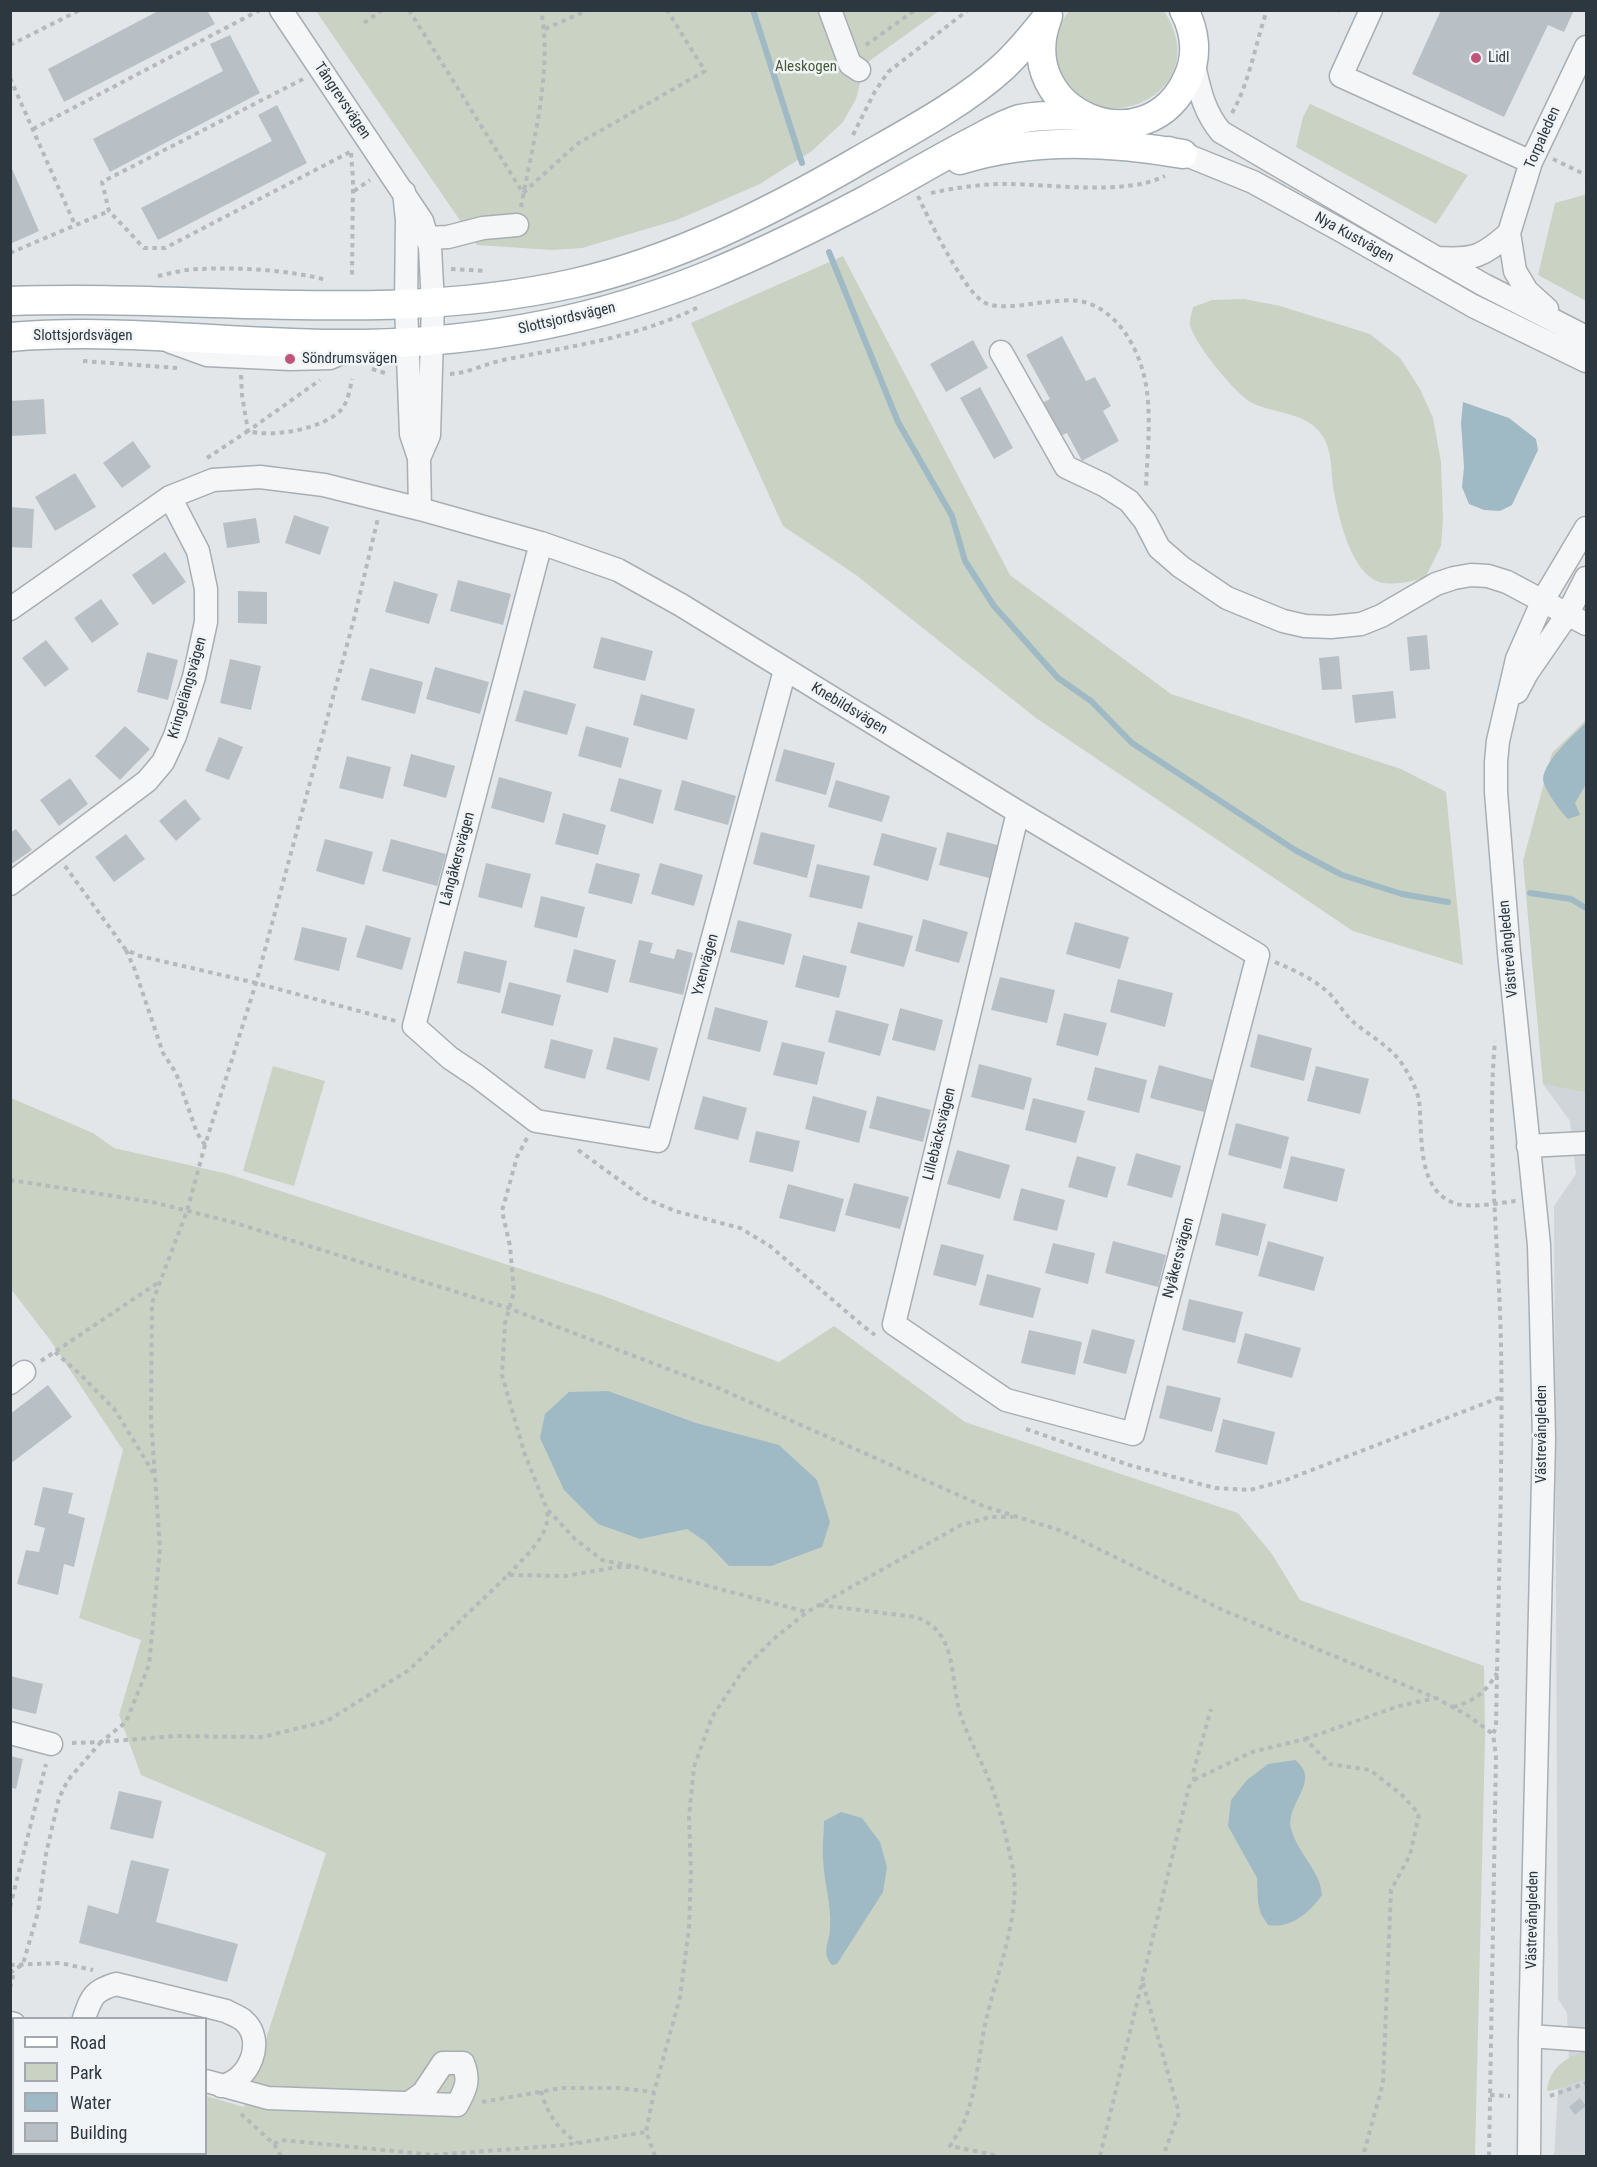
<!DOCTYPE html>
<html>
<head>
<meta charset="utf-8">
<style>
  body { margin:0 }
  #map { position:relative; width:1597px; height:2167px; overflow:hidden; background:#e2e6e9; font-family:"Roboto Condensed",sans-serif }
  canvas { display:block }
  .frame { position:absolute; inset:0; border:12px solid #2c373f; pointer-events:none }
  .legend { position:absolute; left:12px; top:2017px; width:195px; height:138px; box-sizing:border-box; background:#f1f4f6; border:2px solid #a2a8ad; margin:0; padding:8px 10px; list-style:none; font-size:18px; color:#2c373f }
  .legend li { display:flex; align-items:center; gap:12px; height:30px }
  .legend b { width:30px; border:2px solid #a2a8ad }
</style>
</head>
<body>
<div id="map">
<canvas width="1597" height="2167"></canvas>
<div class="frame"></div>
<ul class="legend">
<li><b style="height:8px;background:#fff"></b>Road</li>
<li><b style="height:16px;background:#cad2c4"></b>Park</li>
<li><b style="height:16px;background:#a0bac5"></b>Water</li>
<li><b style="height:16px;background:#b9c0c5"></b>Building</li>
</ul>
</div>
<script>
const ctx = document.querySelector('canvas').getContext('2d');
ctx.lineJoin = 'round';
function fill(path, color) { ctx.fillStyle = color; ctx.fill(path, 'evenodd'); }
function strokePath(path, color, width, dash) { ctx.strokeStyle = color; ctx.lineWidth = width; ctx.lineCap = dash ? 'butt' : 'round'; ctx.setLineDash(dash || []); ctx.stroke(path); }
function label(font, color, halo, rows, align = 'center') {
  ctx.font = font + ' "Roboto Condensed",sans-serif'; ctx.lineWidth = 5; ctx.setLineDash([]); ctx.textBaseline = 'middle'; ctx.strokeStyle = halo; ctx.fillStyle = color; for (const [text, x, y, turn = 0] of rows) {
    ctx.save(); ctx.translate(x, y); ctx.rotate((+turn || 0) * Math.PI / 180); ctx.textAlign = isNaN(turn) ? turn : align; if (halo) ctx.strokeText(text, 0, 0); ctx.fillText(text, 0, 0); ctx.restore();
  }
}
fill(new Path2D(`
  M1543 1084 1586 1093V2156H1554L1559 2076 1569 2060 1567 2013 1558 1999 1554 1206 1576 1174 1570 1121Z`), '#d0d5da');
fill(new Path2D(`
  M1070 10 1164 11C1222 100 1075 153 1057 58 1054 42 1058 23 1070 10Z
  M316 11H939L865 64 856 99 843 122 812 151 760 184 677 220 582 248 552 250 477 245Z
  M1310 104 1468 175 1436 224 1296 147 1303 117Z
  M1584 195 1586 196V301L1538 275 1555 203Z
  M843 256 1010 575 1171 694 1401 769 1446 792 1463 965 1353 931 1036 718 856 575 783 526 691 323Z
  M1244 299 1280 306 1370 334 1400 358 1420 389 1433 418 1441 462 1443 520 1441 546 1425 578C1412 581 1397 585 1384 583 1352 579 1339 518 1334 492 1330 471 1334 449 1319 431 1302 412 1273 413 1252 403 1236 395 1194 343 1190 325 1189 320 1192 313 1193 307L1212 300Z
  M1586 720V1093L1543 1084 1523 861 1552 753Z
  M273 1066 325 1081 294 1186 243 1171Z
  M11 1098 93 1133 114 1148 228 1174 601 1295 779 1362 834 1326 965 1422 1238 1513 1272 1554 1300 1600 1484 1666 1485 1738 1475 2156H19L20 2154H206V2096L244 2107 326 1853 141 1775 119 1715 141 1640 79 1618 123 1450 50 1340 11 1289Z
  M1581 2053H1586V2079C1575 2082 1557 2091 1547 2091 1549 2071 1562 2059 1581 2053Z`), '#cad2c4');
fill(new Path2D(`
  M1463 402 1509 418 1536 439 1538 450 1512 505 1500 511 1484 510 1469 504 1462 487 1464 467 1461 423Z
  M1586 723V784L1575 803 1580 815 1568 819C1561 812 1543 788 1543 779 1544 761 1574 734 1586 723Z
  M608 1391 696 1423 779 1445 817 1480 830 1522 822 1547 771 1566H729L706 1542 687 1529 640 1539 598 1524 564 1490 540 1438 545 1414 569 1392Z
  M1295 1760C1322 1781 1286 1802 1291 1828 1294 1844 1310 1862 1317 1877 1320 1882 1321 1889 1322 1895 1309 1913 1291 1929 1268 1925L1261 1914 1258 1903 1257 1878 1228 1826 1231 1800 1247 1780 1268 1764Z
  M841 1812 862 1818 880 1842 887 1867 883 1892 837 1964 832 1965C821 1953 829 1943 830 1930 832 1905 824 1883 823 1859 822 1847 824 1834 824 1821Z`), '#a0bac5');
strokePath(new Path2D(`
  M753 10 802 163
  M829 252 898 422 952 516 965 561 994 606 1058 678 1091 701 1132 743 1295 850 1342 875 1402 894 1448 902
  M1530 893 1571 899 1586 908`), '#a0bac5', 6);
fill(new Path2D(`
  M160 10H207L215 24 64 102 48 69Z
  M1441 10H1574L1564 32 1548 25 1504 117 1412 74Z
  M230 35 260 93 110 172 93 139 223 71 210 44Z
  M277 105 307 163 158 240 141 208 272 141 258 115Z
  M10 164 39 231 10 244Z
  M1062 336 1086 381 1095 377 1111 406 1103 411 1119 441 1082 461 1067 433 1060 436 1042 403 1050 399 1026 355Z
  M973 340 988 368 946 392 930 364Z
  M980 387 1013 448 994 459 960 398Z
  M44 399 46 434 10 436V401Z
  M133 441 151 467 122 488 103 463Z
  M75 473 96 507 55 531 35 497Z
  M10 507 34 509 32 548 10 547Z
  M294 515 329 527 320 555 285 543Z
  M256 518 260 543 227 548 223 523Z
  M165 552 186 582 153 605 132 575Z
  M458 580 511 594 503 625 450 611Z
  M394 581 438 594 429 624 385 612Z
  M238 591 267 592V624L238 623Z
  M101 599 119 624 92 643 74 618Z
  M1427 635 1430 669 1410 671 1407 637Z
  M601 637 653 651 645 681 593 668Z
  M46 640 69 669 45 687 22 658Z
  M147 652 178 660 168 700 137 692Z
  M1339 656 1342 689 1322 690 1319 658Z
  M230 659 261 666 251 710 220 703Z
  M435 667 489 682 480 714 426 699Z
  M370 668 423 682 415 714 361 700Z
  M524 690 576 704 567 735 515 721Z
  M1393 691 1396 718 1355 723 1352 695Z
  M641 694 695 709 687 740 633 725Z
  M125 726 150 749 120 780 95 756Z
  M586 726 629 738 621 768 578 756Z
  M219 737 243 747 229 780 205 771Z
  M784 749 835 763 826 795 775 781Z
  M411 754 455 766 446 798 403 786Z
  M347 756 391 767 383 799 339 788Z
  M499 777 552 792 544 823 491 808Z
  M70 778 88 804 59 826 40 800Z
  M619 778 662 790 653 824 610 811Z
  M682 780 736 796 728 825 674 810Z
  M836 780 890 796 882 822 828 807Z
  M185 799 201 819 176 841 159 821Z
  M563 813 606 825 598 855 555 844Z
  M16 829 32 850 10 865V833Z
  M761 832 815 845 807 878 753 864Z
  M947 832 1001 846 993 879 939 865Z
  M882 833 937 848 928 881 873 865Z
  M126 834 145 859 114 882 95 857Z
  M325 839 373 852 364 885 316 871Z
  M391 839 446 854 437 886 382 871Z
  M486 863 531 874 522 908 478 897Z
  M596 863 640 874 632 904 588 893Z
  M660 863 703 875 694 906 651 894Z
  M817 864 870 876 862 909 809 897Z
  M541 896 585 907 577 938 534 927Z
  M923 919 968 932 959 963 915 951Z
  M738 920 792 934 784 965 730 952Z
  M858 922 913 936 904 967 850 953Z
  M1075 922 1129 937 1120 969 1066 954Z
  M366 925 411 938 402 970 356 957Z
  M302 927 347 938 339 971 294 960Z
  M639 940 653 943 650 953 674 959 677 949 693 953 683 995 629 982Z
  M574 949 616 960 608 993 566 982Z
  M464 951 507 961 500 993 457 983Z
  M803 955 847 966 839 998 795 987Z
  M1000 977 1055 990 1047 1023 991 1010Z
  M1118 979 1173 993 1165 1027 1110 1012Z
  M509 982 561 995 553 1026 501 1013Z
  M715 1007 768 1021 760 1052 707 1039Z
  M900 1008 943 1020 935 1051 892 1040Z
  M836 1010 889 1024 880 1056 828 1042Z
  M1064 1013 1107 1023 1098 1056 1056 1045Z
  M1258 1034 1312 1048 1304 1081 1250 1067Z
  M614 1037 658 1048 649 1081 606 1069Z
  M551 1039 593 1050 585 1079 544 1068Z
  M782 1042 825 1052 817 1085 773 1075Z
  M979 1064 1032 1078 1024 1110 971 1097Z
  M1159 1065 1213 1080 1204 1112 1150 1098Z
  M1316 1066 1369 1079 1360 1114 1307 1101Z
  M1095 1067 1147 1080 1139 1113 1087 1100Z
  M703 1096 747 1108 738 1140 694 1129Z
  M813 1096 867 1111 859 1143 805 1129Z
  M877 1096 931 1110 923 1142 869 1128Z
  M1033 1098 1085 1111 1076 1143 1025 1130Z
  M1236 1123 1289 1137 1281 1169 1228 1155Z
  M756 1131 800 1141 793 1172 749 1162Z
  M957 1150 1010 1165 1000 1199 947 1184Z
  M1136 1153 1181 1166 1172 1198 1127 1185Z
  M1077 1156 1116 1167 1107 1198 1068 1187Z
  M1291 1156 1345 1169 1337 1202 1283 1188Z
  M854 1183 909 1197 900 1229 845 1215Z
  M788 1184 844 1199 835 1232 779 1218Z
  M1021 1188 1065 1200 1057 1231 1013 1220Z
  M1222 1213 1266 1224 1258 1256 1215 1245Z
  M1113 1241 1166 1255 1158 1287 1105 1273Z
  M1268 1241 1324 1257 1314 1291 1258 1276Z
  M1053 1243 1095 1253 1088 1284 1045 1273Z
  M941 1244 984 1255 976 1286 933 1275Z
  M987 1274 1041 1288 1033 1318 979 1305Z
  M1189 1299 1243 1312 1235 1343 1182 1330Z
  M1092 1329 1135 1340 1126 1374 1083 1363Z
  M1029 1330 1082 1342 1075 1375 1021 1363Z
  M1245 1333 1301 1348 1292 1378 1237 1363Z
  M48 1385 72 1417 10 1464V1414Z
  M1167 1385 1221 1398 1212 1432 1159 1418Z
  M1223 1419 1275 1432 1267 1465 1215 1452Z
  M43 1487 73 1493 68 1513 85 1518 74 1567 64 1564 58 1595 17 1584 26 1550 39 1552 45 1528 34 1525Z
  M10 1676 43 1684 36 1714 10 1708Z
  M10 1756 23 1759 16 1789 10 1787Z
  M119 1791 162 1801 153 1839 110 1829Z
  M131 1860 169 1869 156 1922 238 1944 227 1982 79 1943 88 1905 118 1914Z
  M1580 2098 1586 2106 1575 2115 1569 2107Z`), '#b9c0c5');
const minor = new Path2D(`
  M281 10 422 221 430 247 433 304 429 435 419 458
  M830 10 850 64 859 70
  M1371 10 1341 76 1531 162
  M1193 61C1199 87 1203 111 1221 132L1435 257 1484 285 1586 337
  M1169 148 1253 182 1342 231 1473 306 1586 361
  M427 238 448 237 483 228 517 225
  M1438 258C1474 260 1482 257 1509 233
  M1547 309 1527 291 1515 271 1509 233 1531 162 1586 47
  M171 342 207 355 290 359 330 358 358 346
  M1001 352 1066 467 1104 485 1129 501 1145 521 1159 548 1181 567 1227 598 1283 621 1305 626 1331 627 1361 624 1381 616 1436 584 1454 578 1471 575 1488 576 1507 582 1586 624
  M420 509 541 543 618 570 681 605 1018 812 1258 955 1133 1434 1006 1400 894 1324 1018 812
  M541 543 414 1026 450 1058 477 1076 536 1121 658 1141 785 670
  M10 609 170 497 213 480 260 477 324 485 420 509 419 458 411 434 406 305 407 220 404 192
  M1517 692 1527 673 1567 615 1586 578
  M10 884 147 781 163 762 175 736 194 677 206 622V589L198 551 170 497
  M1528 1146 1586 1143
  M10 1383 24 1372
  M10 1733 51 1744
  M84 2018C92 1996 93 1991 116 1984L226 2011C231 2014 238 2016 243 2020 267 2040 249 2082 221 2086
  M10 2023 14 2024
  M1530 2036 1586 2040
  M206 2081 268 2098 457 2105C466 2089 470 2080 463 2063H443L423 2093 409 2103
  M10 2120 14 2108
  M1529 2156 1530 2036 1544 1438 1541 1316 1539 1245 1509 953 1496 792V762L1498 741 1517 659 1543 600 1586 528`);
const major = new Path2D(`
  M1047 19C1012 114 1148 169 1188 77 1198 55 1195 31 1184 10
  M960 160C1032 137 1110 141 1183 154
  M10 301C199 294 389 325 575 283 675 260 770 212 858 161 905 134 964 103 1003 67 1020 51 1034 34 1048 16
  M10 337C128 327 246 346 364 344 483 342 599 320 709 275 762 253 815 227 866 200 904 180 941 157 979 138 992 131 1006 123 1020 119 1040 115 1061 115 1081 116`);
strokePath(minor, '#a8aeb3', 25);
strokePath(major, '#a2acb3', 31);
strokePath(new Path2D(`
  M409 10 523 193 577 144 705 71 667 10
  M1338 10 1340 11
  M364 23 382 10
  M545 29 588 10
  M10 45 80 10
  M866 45 915 10
  M10 78 75 225
  M303 79 102 182 109 211 144 248H165L350 152
  M1232 113C1250 81 1255 45 1267 10
  M33 129 260 10
  M853 135 874 93 888 72 968 10
  M351 153 353 179 352 276
  M1553 159 1586 175
  M354 191 370 180
  M931 193C955 188 980 184 1005 184 1050 184 1125 196 1165 176
  M918 196C929 220 962 287 982 301 995 311 1029 304 1045 302 1059 301 1076 298 1090 304 1124 317 1143 358 1147 392 1151 424 1147 457 1146 488
  M521 207C532 146 553 72 541 10
  M10 253 109 211
  M451 269 486 271
  M158 276C172 273 186 269 200 269 237 267 291 270 326 280
  M83 361 177 368
  M372 369 388 374
  M450 374C468 373 485 364 503 360 572 346 635 338 699 307
  M241 375 242 395 248 431 320 380
  M207 458 248 431C272 438 323 429 341 410 348 402 350 389 352 379
  M65 866 126 950 140 956 256 983 396 1021
  M126 950 135 970 163 1053 176 1073 197 1133 205 1145
  M1275 962C1296 971 1314 979 1330 994 1337 1002 1343 1011 1350 1019 1367 1035 1392 1046 1404 1067 1410 1076 1417 1090 1419 1100 1423 1133 1415 1192 1457 1204 1473 1208 1499 1203 1516 1201
  M527 1138 517 1157 502 1211 510 1246 514 1292 505 1323 502 1375 525 1455 547 1509 575 1539 602 1560 636 1567
  M578 1150 644 1198 675 1211 740 1228 770 1246 863 1326 875 1335
  M10 1180 152 1202 232 1222 508 1308 718 1388 983 1506 1062 1531 1225 1611 1436 1698 1467 1715 1493 1734
  M55 1352 82 1376 115 1410 154 1474
  M41 1361 159 1282
  M1026 1429 1129 1465 1215 1488 1250 1490 1286 1480 1501 1397
  M508 1575C523 1558 552 1535 547 1510
  M820 1605 915 1617C957 1630 950 1675 959 1709 966 1736 982 1760 991 1785 1001 1812 1007 1841 1013 1869 1021 1913 997 1973 987 2016 979 2049 978 2082 967 2114 963 2126 956 2136 950 2146L990 2154 995 2156
  M1453 1707C1476 1700 1484 1694 1497 1673
  M1305 1739 1399 1706 1436 1698
  M72 1743 101 1742 126 1722 149 1665 160 1548 151 1419 152 1303 187 1211 205 1145 256 983 354 619 378 518
  M1194 1780 1252 1752 1305 1739 1330 1764 1370 1770 1402 1795 1419 1814 1410 1855 1391 1890 1383 2083 1363 2156
  M10 1907 46 1764
  M10 1965 60 1963 93 1970
  M10 1973 23 1964 38 1912 46 1854 59 1798 68 1780 101 1742 175 1736 263 1737 327 1721 409 1670 508 1575 566 1576 617 1567H636L807 1612
  M1143 1983 1179 2113 1163 2156
  M10 1988 14 1972
  M541 2091C548 2116 557 2127 577 2143
  M1490 2095 1510 2096
  M1550 2096 1586 2083
  M482 2102 562 2088H618L654 2092
  M241 2114 274 2144 281 2156
  M274 2144 282 2140 434 2155 565 2145 646 2132
  M655 2156 646 2132 654 2092 680 1997 689 1928 691 1873 689 1817 694 1767 712 1717 746 1666 776 1637 807 1612 961 1525 990 1517H1013
  M1100 2156 1189 1787 1194 1780 1193 1773 1211 1709
  M1489 2156 1496 1756 1493 1734 1496 1727C1498 1600 1503 1472 1501 1345 1499 1243 1486 1143 1495 1041`), '#b4b9bc', 4, [4.5, 4.5]);
strokePath(minor, '#f4f6f7', 22);
strokePath(major, '#fff', 28);
for (const [x, y, r, color] of [
  [1476,58,6,"#c0547b"],
  [290,359,6,"#c0547b"]
]) { const dot = new Path2D(); dot.arc(x, y, r, 0, 2 * Math.PI); ctx.fillStyle = color; ctx.fill(dot); strokePath(dot, '#f1f4f6', 2); }
label('15px', '#2c373f', '#f1f4f6', [
  ["Lidl",1488,58],
  ["Söndrumsvägen",302,359]
], 'left');
label('15px', '#47593a', '#f1f4f6', [
  ["Aleskogen",806,67]
]);
label('15px', '#2c373f', '#f1f4f6', [
  ["Tångrevsvägen",342,101,56],
  ["Torpaleden",1543,138,-66],
  ["Nya Kustvägen",1354,238,29],
  ["Slottsjordsvägen",567,319,-13],
  ["Slottsjordsvägen",83,336],
  ["Kringelängsvägen",188,688,-74],
  ["Knebildsvägen",849,709,31],
  ["Långåkersvägen",458,859,-75],
  ["Västrevångleden",1509,949,-95],
  ["Yxenvägen",706,965,-75],
  ["Lillebäcksvägen",940,1134,-76],
  ["Nyåkersvägen",1179,1258,-75],
  ["Västrevångleden",1542,1434,-90],
  ["Västrevångleden",1533,1920,-89]
]);
</script>
</body>
</html>
